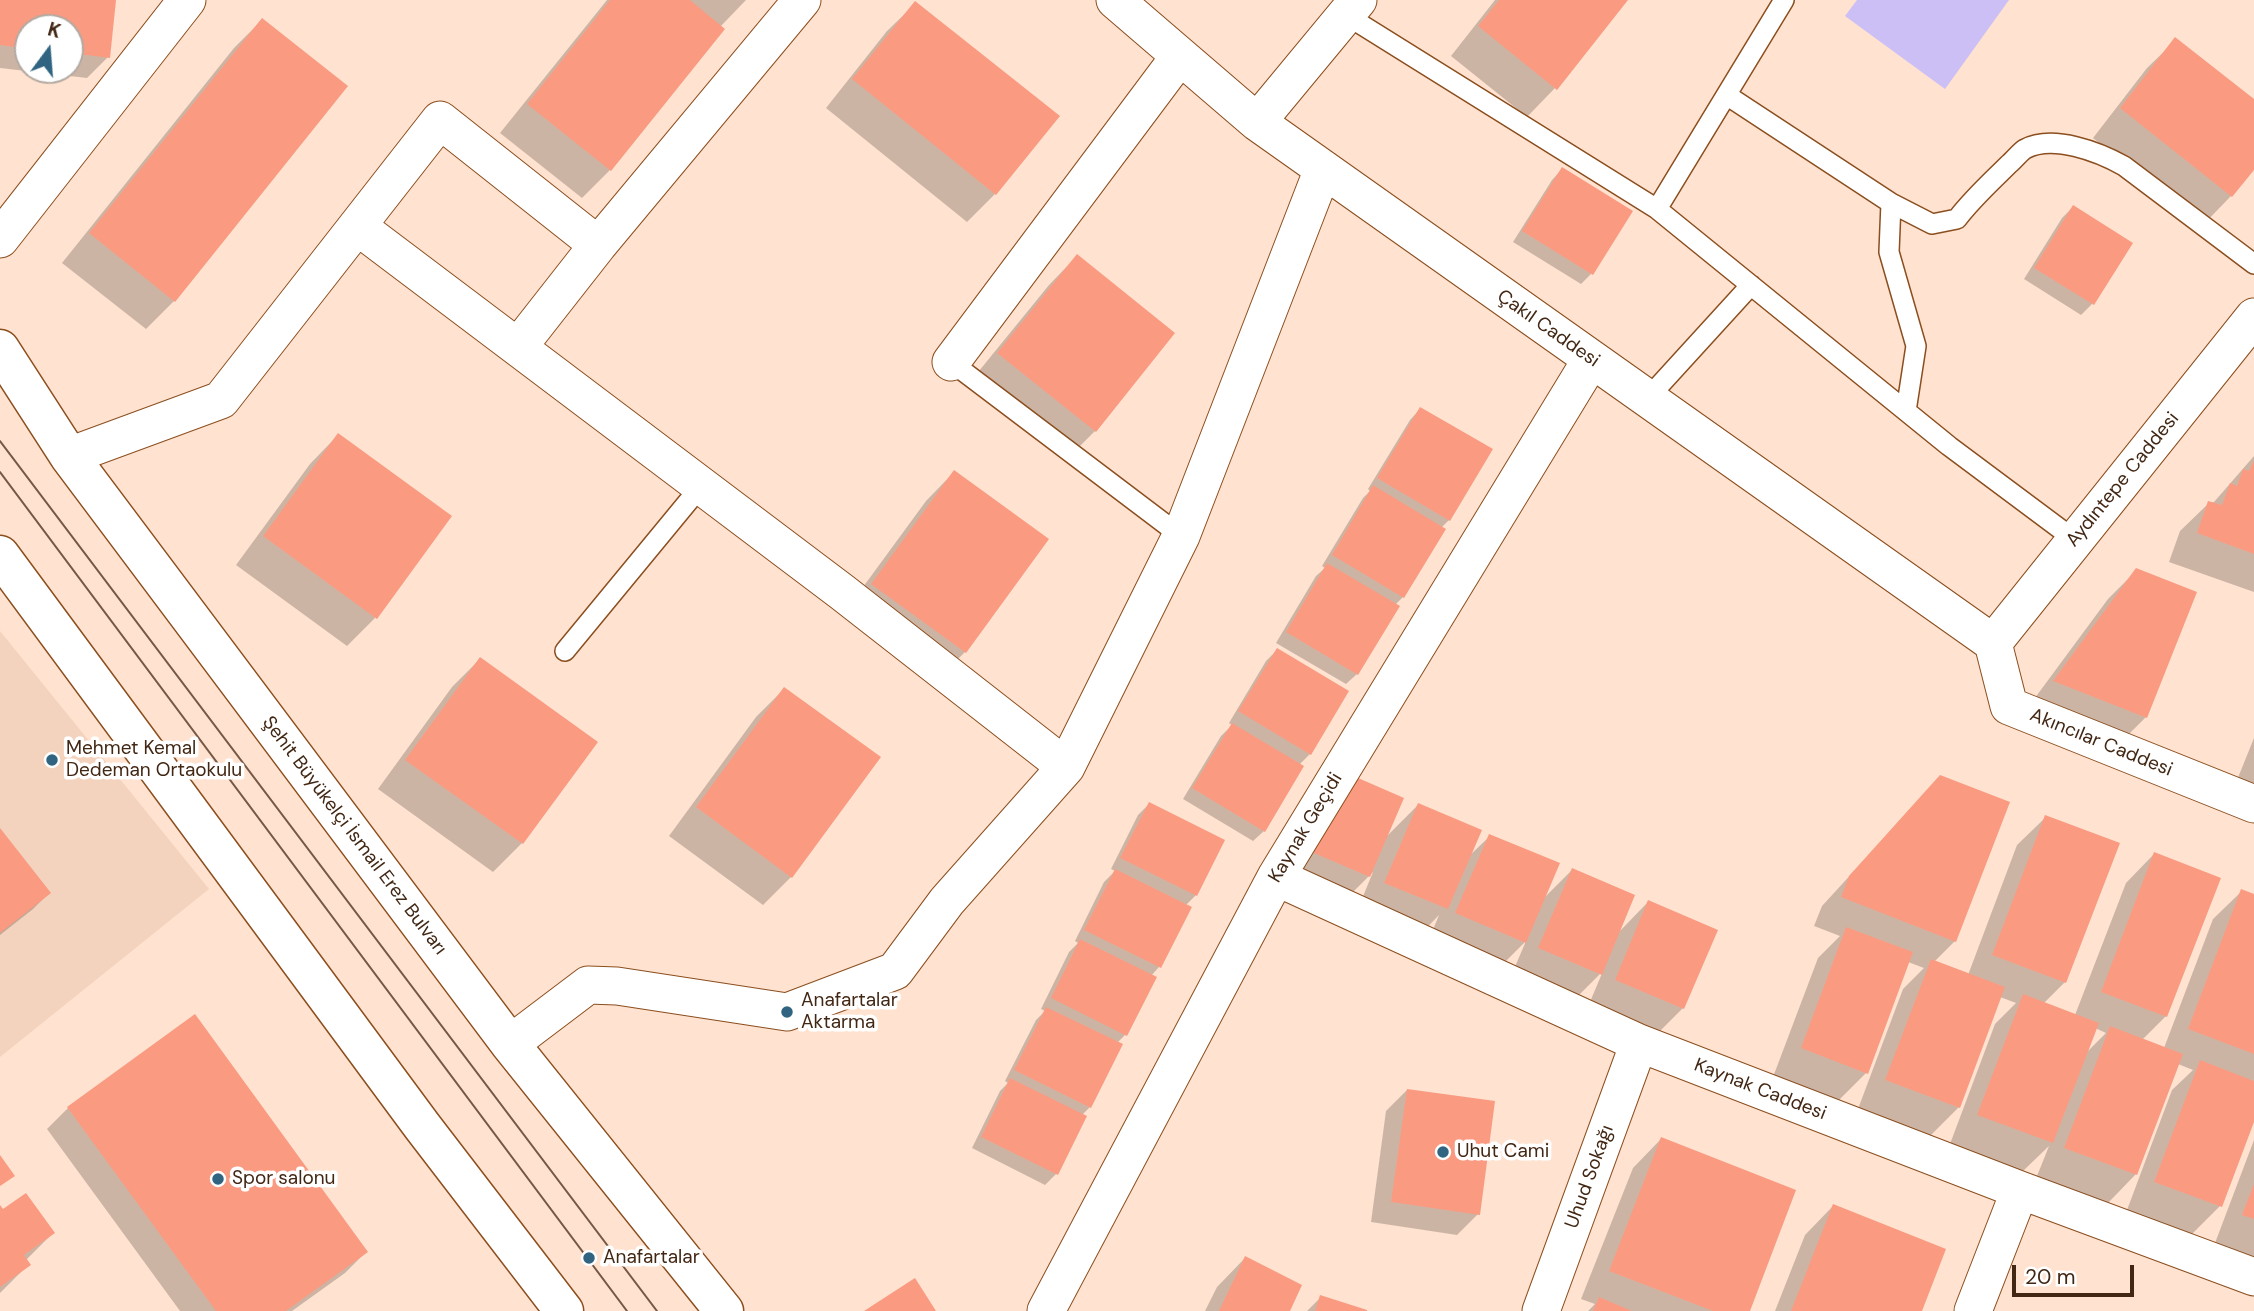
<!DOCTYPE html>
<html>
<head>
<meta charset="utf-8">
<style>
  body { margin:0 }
  #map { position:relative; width:2254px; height:1311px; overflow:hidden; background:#ffe2cf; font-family:"DM Sans",sans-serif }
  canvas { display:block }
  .north { position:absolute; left:14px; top:14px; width:70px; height:70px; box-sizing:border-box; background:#fff; border:2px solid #b3a9a1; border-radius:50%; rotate:16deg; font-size:19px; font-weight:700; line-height:28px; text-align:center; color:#422714 }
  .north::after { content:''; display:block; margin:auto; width:24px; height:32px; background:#306481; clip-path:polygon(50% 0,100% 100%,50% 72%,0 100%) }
  .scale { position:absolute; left:2012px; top:1265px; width:122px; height:32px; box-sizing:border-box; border:4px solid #422714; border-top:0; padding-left:9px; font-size:21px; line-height:24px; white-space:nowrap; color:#422714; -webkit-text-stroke:5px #fff; paint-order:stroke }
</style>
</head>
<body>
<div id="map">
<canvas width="2254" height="1311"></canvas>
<div class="north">K</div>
<div class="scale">20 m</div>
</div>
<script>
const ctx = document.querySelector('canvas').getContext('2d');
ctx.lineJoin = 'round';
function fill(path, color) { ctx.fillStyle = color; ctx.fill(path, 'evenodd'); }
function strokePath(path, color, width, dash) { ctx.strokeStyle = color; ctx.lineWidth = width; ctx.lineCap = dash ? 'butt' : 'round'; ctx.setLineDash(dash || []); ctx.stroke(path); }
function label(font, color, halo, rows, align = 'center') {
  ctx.font = font + ' "DM Sans",sans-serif'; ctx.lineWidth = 7; ctx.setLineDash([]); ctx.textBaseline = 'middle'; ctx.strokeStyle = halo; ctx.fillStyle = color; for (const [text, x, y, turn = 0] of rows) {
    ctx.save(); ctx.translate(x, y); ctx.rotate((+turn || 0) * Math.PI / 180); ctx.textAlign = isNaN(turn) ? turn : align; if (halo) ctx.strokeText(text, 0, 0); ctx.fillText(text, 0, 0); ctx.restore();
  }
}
fill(new Path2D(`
  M0 631 209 889 0 1057Z`), '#f3d3be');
fill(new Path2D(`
  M1857 0H2009L1945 89 1845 16Z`), '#cbbff5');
fill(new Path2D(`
  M0 0H114L108 57 87 78 0 68ZM28 28H70V70H28Z
  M607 0H746L720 27 610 170 582 198 500 133Z
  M1495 0H1626L1555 88 1527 117 1451 56Z
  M916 3 995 194 967 222 826 108 887 31Z
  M262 20 174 301 146 329 62 263 234 48Z
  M2176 40 2254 101V167L2231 196 2203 225 2093 138 2147 68Z
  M1562 169 1592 273 1581 284 1513 242 1552 180Z
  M2073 207 2131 243 2092 304 2081 315 2024 279 2062 218Z
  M1077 256 1095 431 1067 459 970 382 1049 285Z
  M1420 409 1490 450 1449 520 1441 528 1443 529 1403 597 1395 605 1357 674 1346 684 1276 643 1316 576 1325 568 1322 566 1363 498 1370 491 1368 489 1410 420Z
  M338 435 375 618 347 646 236 565 310 464Z
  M2254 456V592L2169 562 2180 531 2209 503 2214 502Z
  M954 472 965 652 937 680 844 613 926 501Z
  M2136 571 2146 717 2118 745 2026 710 2108 599Z
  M1277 650 1310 754 1299 765 1264 831 1253 841 1183 799 1221 736 1232 725 1229 723 1266 661Z
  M480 659 595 743 522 843 493 872 378 789 452 687Z
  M784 689 791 877 763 905 669 836 756 717Z
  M2254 738V798L2233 790Z
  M1940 777 1955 941 1934 962 1968 975 2017 845 2046 817 2065 982 2044 1003 2075 1015 2126 883 2154 854 2166 1016 2142 1040 2164 1048 2213 919 2242 891 2254 896V1117L2220 1206 2192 1234 2127 1210 2172 1090 2193 1070 2178 1064 2136 1174 2108 1203 2037 1176 2049 1146 2023 1171 1950 1144 1995 1024 2016 1003 2000 997 1959 1107 1930 1136 1858 1109 1903 989 1924 968 1908 962 1866 1073 1838 1101 1773 1077 1818 958 1840 936 1814 926 1822 906ZM2095 1028 2106 1033 2085 1054Z
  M1314 802 1385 838 1418 805 1468 857 1490 836 1543 899 1572 870 1617 934 1648 902 1683 1008 1654 1037 1587 1009 1603 971 1572 1002 1511 976 1526 941 1497 970 1428 942 1439 915 1418 937 1357 911 1373 872 1340 905 1282 880Z
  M1149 804 1196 895 1185 906 1189 908 1159 967 1151 976 1125 1035 1117 1043 1090 1107 1082 1115 1056 1174 1045 1185 972 1148 1000 1091 1008 1083 1005 1081 1036 1020 1045 1011 1041 1009 1069 952 1078 943 1075 941 1104 882 1115 871 1111 869 1138 815Z
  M0 831 49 893 33 909 0 935Z
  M1407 1090 1478 1214 1457 1235 1371 1222 1386 1111Z
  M68 1108 366 1252 345 1273 292 1311H180L47 1129Z
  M1661 1139 1748 1311H1588L1595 1304 1581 1299 1633 1168Z
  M2254 1140V1258L2215 1243Z
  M1833 1206 1920 1311H1775L1805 1235Z
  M0 1208 53 1233 26 1260 29 1264 0 1293Z
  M1245 1258 1288 1311H1205L1217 1287Z
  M1321 1297 1363 1311H1307Z`), '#0003');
fill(new Path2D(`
  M0 0H116L110 58 70 53V28H28V49L0 45Z
  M610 0H690L725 29 611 171 527 104Z
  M1499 0H1628L1557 90 1478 26Z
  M915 1 1060 116 996 195 852 79Z
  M262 18 348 86 175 302 89 233Z
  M2175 37 2254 99V170L2232 197 2120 108Z
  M1562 167 1633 211 1593 275 1522 231Z
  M2073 205 2133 243 2094 305 2034 268Z
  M1077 254 1175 333 1096 432 997 353Z
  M1420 407 1493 449 1450 521 1377 478Z
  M338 433 452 516 377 619 263 536Z
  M2254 460V554L2197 533 2208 501 2222 505 2230 483 2237 486 2243 469 2249 471Z
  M954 470 1049 539 966 653 871 584Z
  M1373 485 1446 529 1404 598 1332 555Z
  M1327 563 1400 606 1358 675 1286 632Z
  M2136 568 2197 592 2147 718 2053 681Z
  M1277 648 1349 691 1311 755 1238 711Z
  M480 657 598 742 523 844 405 760Z
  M784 687 881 757 792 878 696 807Z
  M1232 723 1304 766 1265 832 1192 788Z
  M1342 771 1404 798 1370 877 1309 851Z
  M1940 775 2010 802 1956 942 1841 897 1849 876Z
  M1149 802 1225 840 1197 896 1120 858Z
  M1418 803 1482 830 1448 909 1384 883Z
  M2045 815 2120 843 2066 983 1992 955Z
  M0 828 51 893 0 933Z
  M1489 834 1560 863 1526 943 1455 913Z
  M2154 852 2221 878 2167 1017 2101 992Z
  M1572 868 1635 895 1602 975 1538 948Z
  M1115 869 1192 907 1161 968 1084 930Z
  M2241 889 2254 894V1054L2188 1029Z
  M1648 900 1718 930 1684 1009 1615 980Z
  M1846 927 1913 952 1868 1074 1801 1048Z
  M1080 939 1157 977 1127 1036 1051 998Z
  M1931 959 2005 987 1960 1108 1885 1080Z
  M2023 994 2099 1023 2053 1143 1977 1115Z
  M1046 1007 1123 1044 1091 1108 1014 1070Z
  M195 1014 368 1252 286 1311H216L67 1107Z
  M2110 1026 2183 1054 2137 1175 2064 1148Z
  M2200 1060 2254 1081V1122L2222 1207 2154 1182Z
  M1010 1078 1087 1116 1058 1175 981 1137Z
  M1407 1089 1495 1101 1480 1215 1391 1202Z
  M1661 1137 1796 1190 1750 1311H1713L1609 1271Z
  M0 1155 15 1176 0 1186Z
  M2254 1184V1219L2242 1215Z
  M26 1193 55 1233 24 1255 31 1265 0 1287V1205L3 1209Z
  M1833 1204 1946 1249 1922 1311H1791Z
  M1245 1256 1302 1285 1290 1311H1219Z
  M915 1278 936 1311H864Z
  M1320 1295 1367 1310V1311H1315Z
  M1599 1297 1632 1311H1593Z`), '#f99a81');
const lane = new Path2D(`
  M1346 15 1657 209 1949 446 2075 540
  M1728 96 1891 203 1932 224 1957 219C1972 199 1991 182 2009 164 2014 160 2020 152 2025 149 2053 134 2099 152 2124 166L2254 264
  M1891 203 1889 252 1916 346 1906 411
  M1657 209 1784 0
  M951 362 1181 536
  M1647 399 1751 285
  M565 651 701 486`);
const street = new Path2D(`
  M1115 0 1257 122 1993 643
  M1257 122 1358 0
  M357 226 842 592 1066 767
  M0 239 187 0
  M518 347 598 245 802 0
  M951 362 1180 56
  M69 456 221 400 440 120 598 245
  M1993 643 2254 317
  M1993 643 2009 706 2254 804
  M1276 877 1639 1043 2020 1190 2254 1277
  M510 1044 588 985 617 986 787 1012 895 971 947 901 1066 767 1181 536 1323 169
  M1046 1311 1276 877 1591 360
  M1541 1311 1639 1043
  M1973 1311 2020 1190`);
const primary = new Path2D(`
  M0 349 69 456 510 1044 724 1311
  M0 555 422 1126 564 1311`);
strokePath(lane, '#8b4e1e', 22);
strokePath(street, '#8b4e1e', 39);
strokePath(primary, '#8b4e1e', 41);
strokePath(lane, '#fff', 19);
strokePath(street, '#fff', 37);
strokePath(primary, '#fff', 38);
strokePath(new Path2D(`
  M0 441 657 1311
  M0 472 627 1311`), '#755946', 2);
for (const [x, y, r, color] of [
  [52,760,7,"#306481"],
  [787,1012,7,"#306481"],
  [1443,1152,7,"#306481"],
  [218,1179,7,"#306481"],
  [589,1258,7,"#306481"]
]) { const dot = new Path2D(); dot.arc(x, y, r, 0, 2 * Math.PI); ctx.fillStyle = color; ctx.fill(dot); strokePath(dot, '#fff', 2.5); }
label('19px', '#422714', '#fff', [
  ["Çakıl Caddesi",1548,329,35],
  ["Aydıntepe Caddesi",2123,480,-51],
  ["Akıncılar Caddesi",2101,743,22],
  ["Kaynak Geçidi",1306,828,-59],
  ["Şehit Büyükelçi İsmail Erez Bulvarı",354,836,53],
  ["Kaynak Caddesi",1760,1090,21],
  ["Uhud Sokağı",1590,1177,-70]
]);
label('19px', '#422714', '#fff', [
  ["Mehmet Kemal",66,749],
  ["Dedeman Ortaokulu",66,771],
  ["Anafartalar",801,1001],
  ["Aktarma",801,1023],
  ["Uhut Cami",1457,1152],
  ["Spor salonu",232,1179],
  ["Anafartalar",603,1258]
], 'left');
</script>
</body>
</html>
